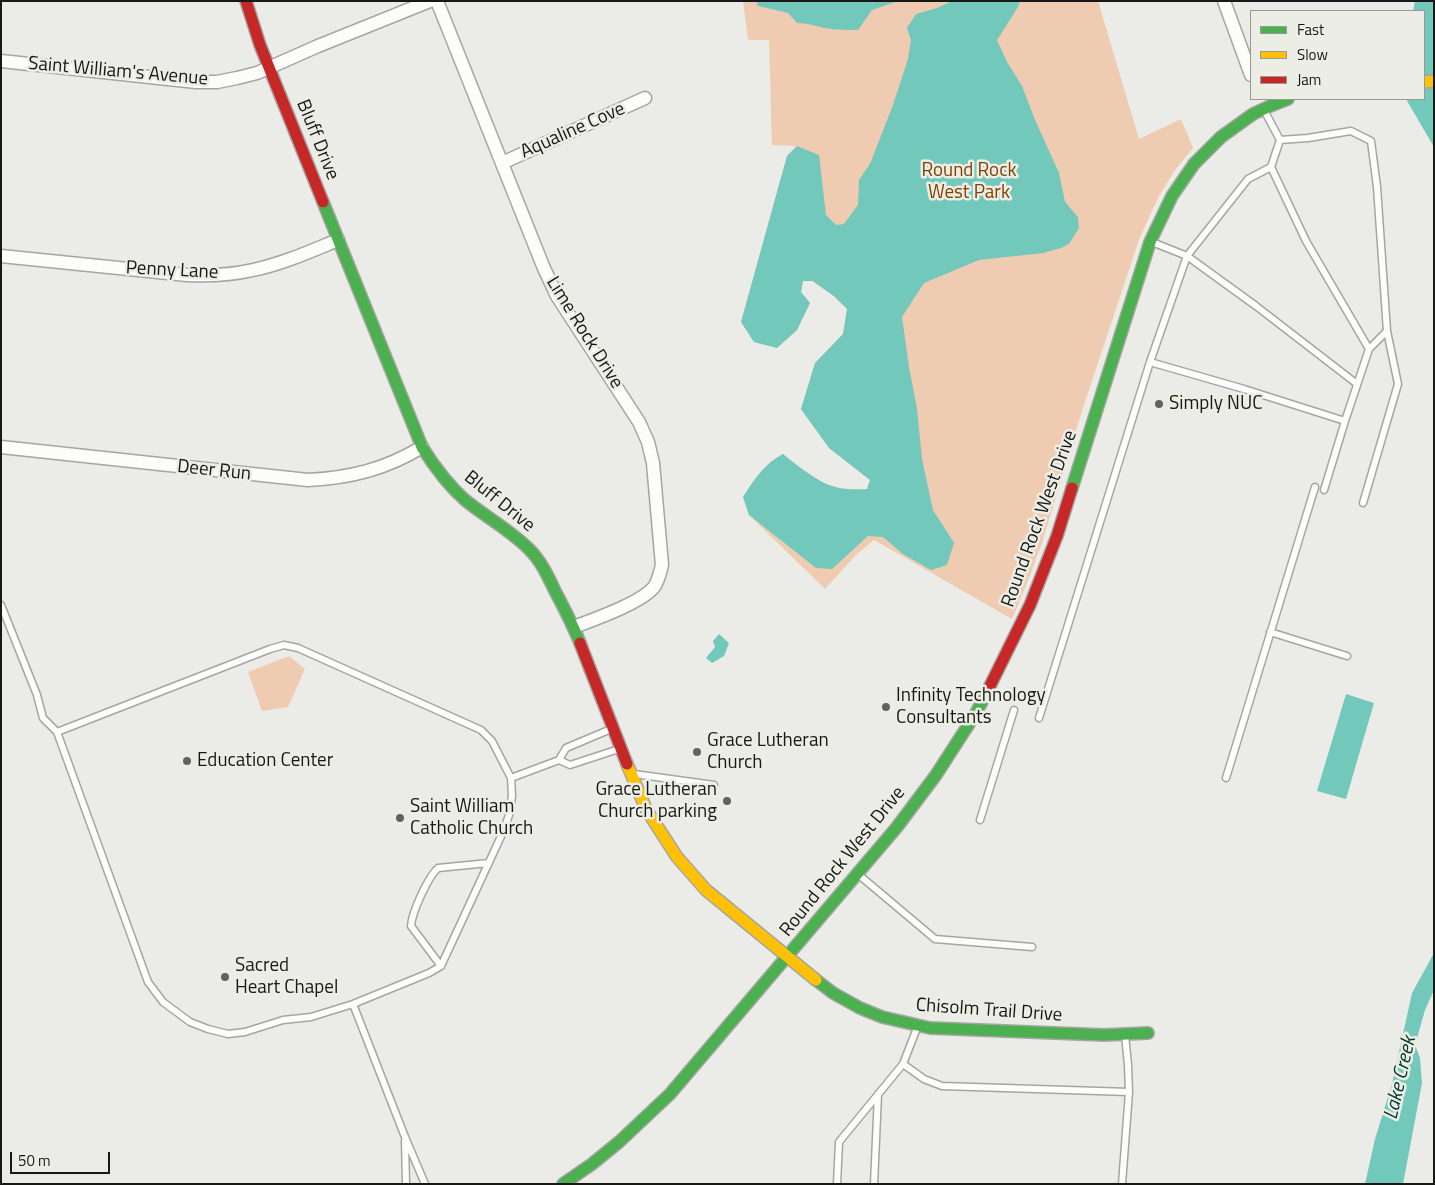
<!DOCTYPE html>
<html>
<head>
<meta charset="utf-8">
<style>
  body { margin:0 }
  #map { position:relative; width:1435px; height:1185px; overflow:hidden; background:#ebece7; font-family:"Titillium Web",sans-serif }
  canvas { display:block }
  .frame { position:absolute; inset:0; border:2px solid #181916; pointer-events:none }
  .legend { position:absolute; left:1250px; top:10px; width:175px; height:90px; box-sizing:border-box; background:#eceee5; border:1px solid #979992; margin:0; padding:6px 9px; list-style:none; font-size:15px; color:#181916 }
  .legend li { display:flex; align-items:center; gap:10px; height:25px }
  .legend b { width:25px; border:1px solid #979992 }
  .scale { position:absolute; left:10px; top:1152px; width:100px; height:22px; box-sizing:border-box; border:2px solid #181916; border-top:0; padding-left:6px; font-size:15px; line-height:18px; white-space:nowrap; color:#181916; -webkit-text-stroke:4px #eceee5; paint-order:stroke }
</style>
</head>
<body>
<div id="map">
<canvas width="1435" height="1185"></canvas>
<div class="frame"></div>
<ul class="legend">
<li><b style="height:6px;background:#4caf50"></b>Fast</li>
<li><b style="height:6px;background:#ffc107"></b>Slow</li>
<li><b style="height:6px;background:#c62828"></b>Jam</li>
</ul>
<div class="scale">50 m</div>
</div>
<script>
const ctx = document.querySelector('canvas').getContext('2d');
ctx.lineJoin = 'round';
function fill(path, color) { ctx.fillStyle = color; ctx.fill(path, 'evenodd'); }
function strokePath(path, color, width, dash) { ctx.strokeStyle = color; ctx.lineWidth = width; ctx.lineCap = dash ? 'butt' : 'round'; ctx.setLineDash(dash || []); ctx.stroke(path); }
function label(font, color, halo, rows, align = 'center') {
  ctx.font = font + ' "Titillium Web",sans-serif'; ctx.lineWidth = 5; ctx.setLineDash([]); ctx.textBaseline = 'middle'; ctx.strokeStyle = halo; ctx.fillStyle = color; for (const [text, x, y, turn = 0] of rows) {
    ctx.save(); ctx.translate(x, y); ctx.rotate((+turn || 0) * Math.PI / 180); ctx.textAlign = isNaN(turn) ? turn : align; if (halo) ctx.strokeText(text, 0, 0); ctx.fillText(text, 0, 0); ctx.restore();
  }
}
fill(new Path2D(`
  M743 1H1098L1139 139 1181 119 1193 148 1175 170 1158 198 1140 237 1082 411 1042 543 1027 583 1012 619 874 540 857 554 825 589 749 515 743 497C754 480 764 464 783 454 795 464 818 482 832 486 843 490 855 489 867 489L870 480 829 448 801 409 815 363 843 334 847 309 835 297 812 281H803L801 292 810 303 797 330 777 348 754 342 741 322 787 156 796 146 772 145 769 40H748Z
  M289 656 305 669 288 707 262 711 248 672Z`), '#efcbb1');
fill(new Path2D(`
  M756 1H898L872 10 858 30C847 30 836 30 825 28 815 26 808 23 797 23L788 13 758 6Z
  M952 1H1020L1018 7 997 40 1007 62 1022 86 1035 120 1059 173 1065 202 1078 217 1079 228 1069 244 1061 248 1043 253 979 260 924 283 902 317 909 367 917 409 922 459 933 510 954 543 947 565 931 570 903 554 883 537 868 536 832 569 816 568 749 515 743 497C754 480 764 464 783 454 795 464 818 482 832 486 844 490 856 490 867 489L870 480 829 448 801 409 815 363 843 334 847 309 835 297 813 281H803L801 292 810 303 797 330 777 348 754 342 741 322 787 156 797 146 819 155 826 215 836 225 844 224 858 205 859 180 870 164 893 105 908 59 911 40 907 28 916 14 937 8Z
  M1415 1H1434V147L1406 99H1424V11H1413Z
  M719 634 729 643 724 656 712 663 706 658 715 647 713 641Z
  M1346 694 1374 703 1346 799 1317 791Z
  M1434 953V990L1425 1010 1415 1045 1420 1058 1422 1083 1403 1184H1365L1375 1139 1392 1084 1412 993Z`), '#72c8ba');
const lane = new Path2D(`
  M1264 110 1280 140 1271 167 1306 241 1369 349 1345 421 1244 389 1150 362 1187 256 1248 179 1271 167
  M1280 140 1308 138 1351 131 1371 141 1377 187 1387 331 1369 349
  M1152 242 1187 256 1256 306 1357 384
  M1324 490 1345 421
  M1363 503 1398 384 1387 331
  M1 605 37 695 43 718 57 732 148 982 163 1002 190 1022 208 1029 228 1034 245 1032 283 1020 311 1017 353 1004 429 973 441 966 503 832 509 815 512 796 511 778 492 741 481 730 298 648 284 645 270 649 57 732
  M1270 632 1347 656
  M1039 718 1150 362
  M559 760 570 765 619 749
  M634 774 714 785
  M511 778 559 760 566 748 611 729
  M1226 778 1315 487
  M980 820 1014 710
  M859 875 935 939 1032 947
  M441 966 411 926C412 912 428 877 438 868L489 863
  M353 1004 405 1137 425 1184
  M903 1064 917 1028
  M405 1141 406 1184
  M837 1184 839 1142 903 1064 924 1079 942 1086 1129 1092 1128 1065 1125 1035
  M874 1184 878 1094
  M1122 1184 1129 1092`);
const street = new Path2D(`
  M437 1 543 266 557 296 639 422 648 442 653 463 662 565C660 572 659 580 654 587 641 603 595 619 574 627
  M1224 1 1251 75
  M1 61 196 82H217L237 78 257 73 318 46 430 1
  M502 163 645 98
  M1 256 187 275C209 276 231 275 253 270 282 264 311 251 338 240
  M1 447 308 480C350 478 386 469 422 447`);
const fast = new Path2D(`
  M323 202 422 447C434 466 448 485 465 500 486 517 510 530 529 549 541 561 548 576 555 591 564 608 573 625 580 643
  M1072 488 1150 242 1172 196 1194 164 1221 137 1253 114 1270 106 1288 99
  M816 980 833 993 860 1008 882 1017 930 1028 1104 1035 1148 1033
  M563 1184 592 1164 619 1142 670 1094 897 827 936 775 976 713 986 694`);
const slow = new Path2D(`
  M1424 82 1434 81
  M627 764 646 809 677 857 706 890 816 980`);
const jam = new Path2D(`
  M246 1 260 45 323 202
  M580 643 627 764
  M986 694 1030 605 1057 536 1072 488`);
strokePath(lane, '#a5a5a2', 9);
strokePath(street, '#a5a5a2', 15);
strokePath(fast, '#a5a5a2', 14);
strokePath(slow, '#a5a5a2', 14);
strokePath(jam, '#a5a5a2', 14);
strokePath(lane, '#fcfcfb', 6);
strokePath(street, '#fcfcfb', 12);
strokePath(fast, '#4caf50', 11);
strokePath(slow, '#ffc107', 11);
strokePath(jam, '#c62828', 11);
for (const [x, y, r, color] of [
  [1159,404,5,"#62635f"],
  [886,707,5,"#62635f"],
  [697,752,5,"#62635f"],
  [187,761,5,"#62635f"],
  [727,801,5,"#62635f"],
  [400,818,5,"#62635f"],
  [225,977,5,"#62635f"]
]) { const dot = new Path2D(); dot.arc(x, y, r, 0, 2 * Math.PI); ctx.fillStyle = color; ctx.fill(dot); strokePath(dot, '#eceee5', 2); }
label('19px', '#181916', '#eceee5', [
  ["Saint William's Avenue",118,72,5],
  ["Aqualine Cove",573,131,-24],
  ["Bluff Drive",317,140,68],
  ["Penny Lane",172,271,3],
  ["Lime Rock Drive",584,333,58],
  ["Deer Run",214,471,6],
  ["Bluff Drive",499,502,39],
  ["Round Rock West Drive",1040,519,-70],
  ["Round Rock West Drive",843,862,-51],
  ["Chisolm Trail Drive",989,1011,4]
]);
label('19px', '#834000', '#eceee5', [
  ["Round Rock",969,171],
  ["West Park",969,193]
]);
label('19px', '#181916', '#eceee5', [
  ["Simply NUC",1169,404],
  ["Infinity Technology",896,696],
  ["Consultants",896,718],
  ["Grace Lutheran",707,741],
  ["Church",707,763],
  ["Education Center",197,761],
  ["Grace Lutheran",717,790,"right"],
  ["Church parking",717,812,"right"],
  ["Saint William",410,807],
  ["Catholic Church",410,829],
  ["Sacred",235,966],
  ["Heart Chapel",235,988]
], 'left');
label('italic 20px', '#003831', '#eceee5', [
  ["Lake Creek",1401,1078,-77]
]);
</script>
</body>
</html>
